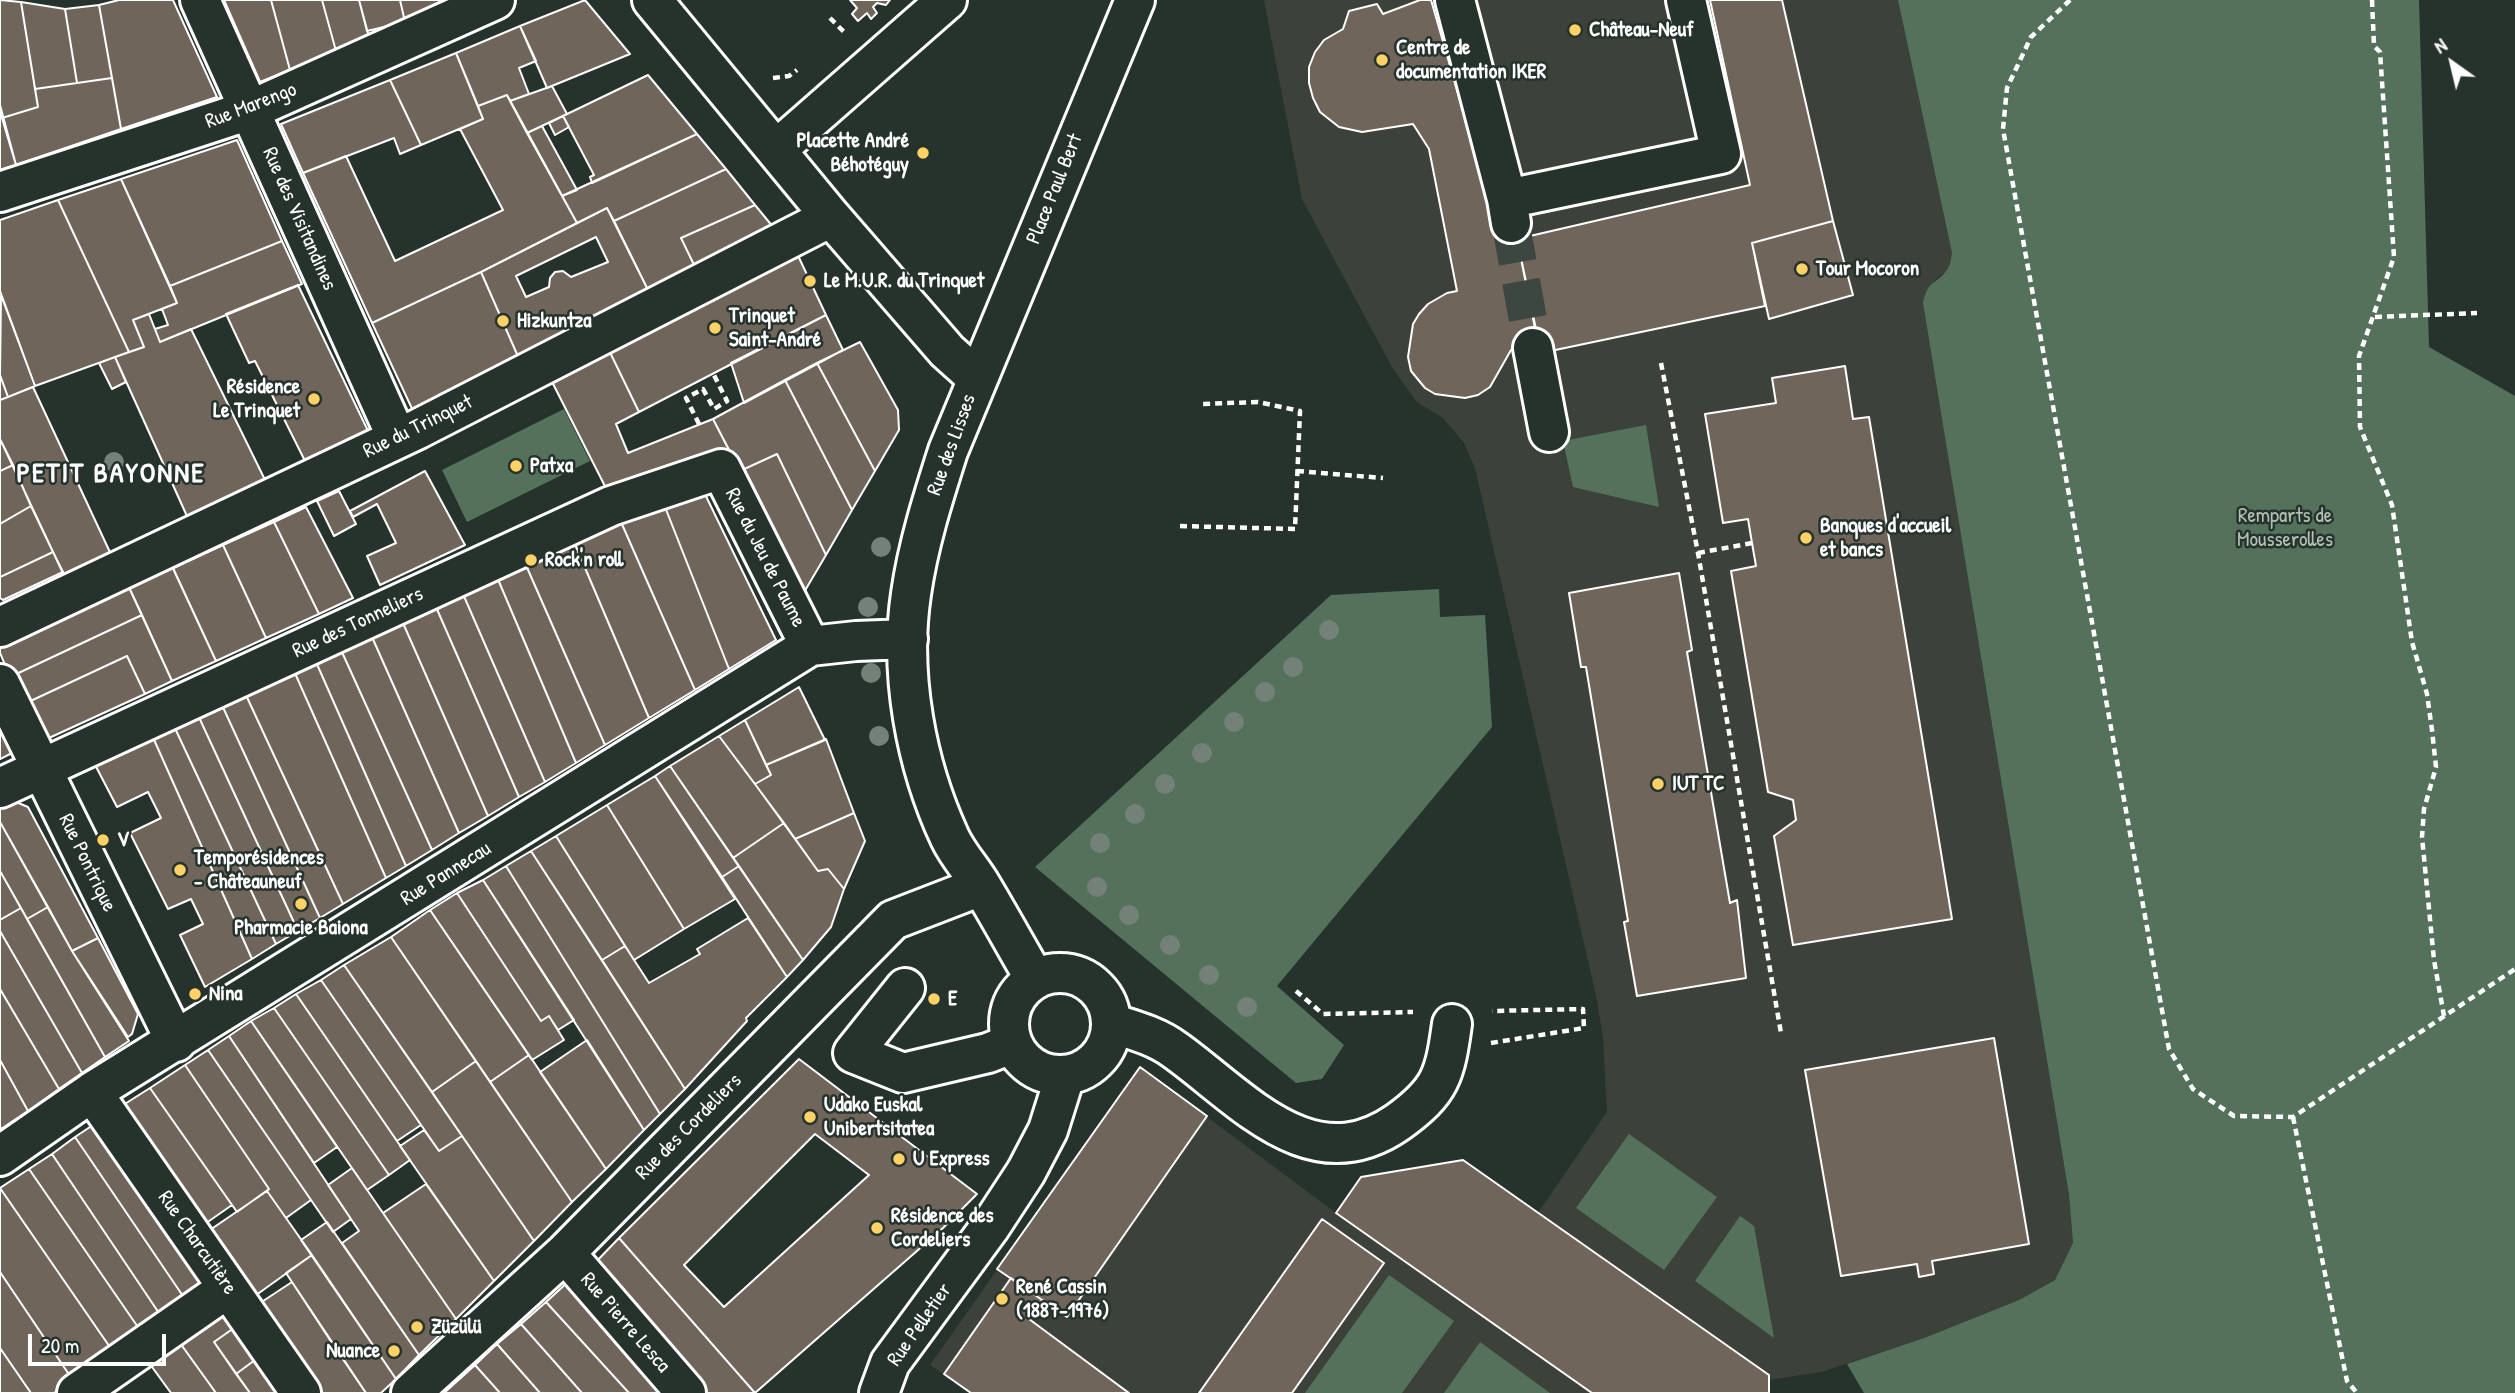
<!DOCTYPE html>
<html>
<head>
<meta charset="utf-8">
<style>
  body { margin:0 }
  #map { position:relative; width:2515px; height:1393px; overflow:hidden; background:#26332d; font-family:"Patrick Hand",sans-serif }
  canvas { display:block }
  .north { position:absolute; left:2417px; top:28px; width:70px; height:70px; -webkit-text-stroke:5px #26332d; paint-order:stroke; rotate:326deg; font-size:19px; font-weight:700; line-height:28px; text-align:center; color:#fff }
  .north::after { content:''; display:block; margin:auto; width:24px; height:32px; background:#fff; clip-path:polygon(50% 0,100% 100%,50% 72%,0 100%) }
  .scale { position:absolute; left:28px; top:1334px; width:138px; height:32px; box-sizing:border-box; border:4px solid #fff; border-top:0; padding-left:9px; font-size:21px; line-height:24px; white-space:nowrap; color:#fff; -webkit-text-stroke:5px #26332d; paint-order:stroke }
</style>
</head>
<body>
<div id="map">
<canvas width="2515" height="1393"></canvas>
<div class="north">N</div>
<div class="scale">20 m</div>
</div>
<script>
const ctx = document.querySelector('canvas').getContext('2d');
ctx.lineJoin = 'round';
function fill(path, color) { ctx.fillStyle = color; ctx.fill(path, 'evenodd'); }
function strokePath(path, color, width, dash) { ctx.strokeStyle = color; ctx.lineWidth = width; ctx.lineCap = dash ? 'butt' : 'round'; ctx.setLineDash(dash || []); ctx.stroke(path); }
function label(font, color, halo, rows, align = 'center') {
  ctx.font = font + ' "Patrick Hand",sans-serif'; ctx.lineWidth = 5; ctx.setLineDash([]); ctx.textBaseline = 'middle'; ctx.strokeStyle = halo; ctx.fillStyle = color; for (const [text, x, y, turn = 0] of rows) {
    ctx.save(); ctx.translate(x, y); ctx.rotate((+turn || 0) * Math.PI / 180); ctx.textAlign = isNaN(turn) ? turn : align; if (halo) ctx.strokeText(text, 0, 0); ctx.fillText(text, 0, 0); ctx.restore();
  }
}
fill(new Path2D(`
  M1264 0H1898L1952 253 1948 270 1935 280 1923 303 2069 1195 2073 1243 2056 1279 2019 1300 1924 1338 1821 1372 1769 1380V1393H971L930 1365 1140 1067 1336 1213 1361 1177 1463 1160 1538 1213 1607 1112 1603 1038 1597 1000 1475 468 1464 443 1443 418 1417 402 1393 369 1302 199Z`), '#3c423a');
fill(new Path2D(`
  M1898 0H2419L2429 347 2515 396V1393H1864L1847 1364 1924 1338 2019 1300 2055 1280 2073 1243 2069 1195 1923 303C1928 279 1936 285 1947 270 1950 266 1951 258 1952 253Z
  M564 409 590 461 467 522 442 470Z
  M1646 425 1659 507 1573 487 1563 441Z
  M1439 589 1440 617 1485 615 1492 727 1277 986 1344 1045 1322 1079 1296 1083 1035 867 1331 595Z
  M1629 1134 1717 1197 1664 1270 1576 1208Z
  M1740 1216 1754 1226 1774 1338 1695 1281Z
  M1389 1275 1454 1321 1402 1393H1305Z
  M1480 1342 1550 1393H1444Z`), '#54725b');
const building = new Path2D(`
  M0 0 21 2 38 107 2 118 0 105Z
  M119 0H173L217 97 121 129 99 5Z
  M224 0H271L290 70 260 82Z
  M271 0H322L336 51 290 70Z
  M322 0H359L369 37 336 51Z
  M359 0H400L405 22 367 31Z
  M400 0H446L449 12 405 22Z
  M585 0 630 54 547 88 520 26Z
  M850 0H890L886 5 877 3 873 7 877 13 871 19 867 13 858 21 852 14 857 8Z
  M1420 0H1431L1501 242 1517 239 1539 348 1511 350 1490 387 1478 395 1465 398 1435 394 1425 388 1411 371 1408 357 1413 324 1419 314 1428 304 1447 293 1457 291 1429 149 1413 124 1362 132 1339 127 1320 112 1313 98 1309 83V67L1315 52 1324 40 1343 29 1349 11 1377 4 1383 14Z
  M1710 0H1782L1833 221 1752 243 1765 306 1541 353 1517 239 1750 185Z
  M21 2 65 9 77 83 35 89Z
  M99 5 112 78 77 83 65 9Z
  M520 26 536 61 519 68 529 94 510 101 507 95 478 106 456 53Z
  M456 53 483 119 421 145 390 80Z
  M648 75 697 134 592 183 590 177 594 175 563 116Z
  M112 78 121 129 16 165 2 118 38 107 35 89Z
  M390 80 421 145 400 154 394 138 303 173 281 124Z
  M552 86 567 114 527 133 510 101Z
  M507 95 577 223 481 272 372 323 303 173 346 156 395 261 503 210 460 129 483 119 478 106Z
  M0 105 16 165 0 170Z
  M563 116 569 127 555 135 549 123Z
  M542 126 577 190 562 196 527 133Z
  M697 134 726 169 614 221 607 208 577 223 562 196Z
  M237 140 282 241 170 286 121 179Z
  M726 169 755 205 681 238 698 273 651 296 614 221Z
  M121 179 177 303 133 320 144 347 129 352 58 200Z
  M58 200 129 352 35 386 0 291V220Z
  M755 205 778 233 698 273 681 238Z
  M607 208 651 296 520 361 481 272ZM596 237 608 262 571 277 563 271 555 272 550 278 549 287 526 297 516 276Z
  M1833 221 1853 295 1769 319 1752 243Z
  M282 241 302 284 160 342 155 329 168 325 162 309 177 303 170 286Z
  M793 245 826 315 639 412 604 340Z
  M481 272 520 361 414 413 372 323Z
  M298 285 370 435 308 467 255 361 249 363 226 314Z
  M1 295 35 386 8 397 0 375Z
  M149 314 160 342 191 329 268 486 191 525 115 357 144 347 133 320Z
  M826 315 843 350 744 403 731 363Z
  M604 340 639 412 616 424 628 453 713 419 731 454 613 502 546 370Z
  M860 342 898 410 899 430 875 471 817 363Z
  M115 357 126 382 112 389 99 363Z
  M817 363 875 471 852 510 785 380Z
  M1845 366 1853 419 1869 417 1952 919 1793 945 1774 836 1796 820 1793 800 1768 792 1731 571 1756 566 1752 543 1748 519 1723 523 1705 414 1776 403 1772 378Z
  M0 375 8 397 0 400Z
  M785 380 852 510 826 555 777 454 740 471 713 419Z
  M33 387 115 563 69 586 0 439V400Z
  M0 439 13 465 0 471Z
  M777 454 826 555 800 599 740 471Z
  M13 465 31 506 0 524V471Z
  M425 471 465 545 380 585 367 556 396 543 377 504 353 517 350 511Z
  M702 488 776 640 729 669 663 502Z
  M339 491 356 524 334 536 317 501Z
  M663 502 729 669 695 690 621 522Z
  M31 506 53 552 0 577V524Z
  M306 507 353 598 319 614 274 522Z
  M274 522 319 614 266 638 223 545Z
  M621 522 695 690 649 718 574 542Z
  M574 542 649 718 605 745 525 563Z
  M223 545 266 638 216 661 173 568Z
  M53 552 63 572 3 600 0 598V577Z
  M170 562 216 661 172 681 127 583Z
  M525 563 605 745 576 763 497 577Z
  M1679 573 1692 650 1687 652 1730 903 1737 900 1746 978 1637 996 1624 922 1628 921 1586 667H1581L1569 593Z
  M497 577 576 763 545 782 463 594Z
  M127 583 142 615 10 677 0 653V645Z
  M463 594 545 782 519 797 436 607Z
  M436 607 519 797 488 816 403 623Z
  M142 615 172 681 145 694 127 656 22 705 10 677Z
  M403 623 488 816 459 833 372 637Z
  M372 637 459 833 432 850 341 650Z
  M341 650 432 850 406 866 316 662Z
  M127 656 145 694 38 743 22 705Z
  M316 662 406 866 386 878 294 671Z
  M294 671 386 878 343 904 245 693Z
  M799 687 825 740 766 765 745 720Z
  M245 693 343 904 320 918 221 703Z
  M221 703 320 918 298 931 197 713Z
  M197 713 298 931 276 944 173 724Z
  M0 718 16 751 0 759Z
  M745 720 771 775 755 784 719 736Z
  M173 724 276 944 252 959 151 733Z
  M151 733 252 959 205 987 180 935 203 924 191 899 168 909 130 833 161 818 148 792 117 807 92 759Z
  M719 736 784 823 733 858 670 766Z
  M826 739 854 813 795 839 755 784 771 775 766 765Z
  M670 766 739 866 722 877 655 776Z
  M655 776 735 899 684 929 607 805Z
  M11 800 28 807 98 938 72 951 0 822V805Z
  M607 805 684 929 634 960 556 836Z
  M854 813 865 841 844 889 828 869 818 871 795 839Z
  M0 822 48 907 27 919 0 871Z
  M784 823 818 871 828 869 844 889 831 927 803 960 733 858Z
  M556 836 625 946 602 960 531 851Z
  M531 851 685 1089 660 1114 506 866Z
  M506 866 660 1114 644 1130 483 880Z
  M739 866 803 960 787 977 722 877Z
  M0 871 21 908 0 920Z
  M483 880 574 1020 558 1030 549 1016 541 1021 457 893Z
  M457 893 541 1021 549 1016 564 1040 532 1060 430 910Z
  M48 907 72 951 129 1041 105 1057 27 919Z
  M21 908 105 1057 82 1073 0 931V920Z
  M430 910 529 1055 490 1082 391 937Z
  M748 918 787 977 746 1018 747 1021 685 1089 602 960 625 946 649 983 700 954 697 949Z
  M0 931 82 1073 59 1089 0 989Z
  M391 937 476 1061 432 1092 344 965Z
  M98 938 138 1014 132 1034 128 1037 72 951Z
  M344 965 462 1136 439 1151 321 980Z
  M321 980 421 1125 397 1141 296 994Z
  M0 989 59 1089 28 1111 0 1060Z
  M296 994 410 1160 389 1175 274 1008Z
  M274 1008 389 1175 367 1190 251 1021Z
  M251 1021 337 1147 314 1163 229 1036Z
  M229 1036 351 1219 333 1232 208 1050Z
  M1994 1038 2029 1244 1932 1261 1934 1274 1919 1277 1917 1264 1841 1276 1805 1070Z
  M587 1040 644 1130 606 1169 540 1072Z
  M208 1050 311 1200 286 1218 267 1191 269 1189 185 1065Z
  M529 1055 606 1169 572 1202 490 1082Z
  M799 1059 977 1194 942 1229 755 1393 619 1238ZM815 1134 869 1175 724 1307 684 1265Z
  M0 1060 28 1111 1 1129 0 1127Z
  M476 1061 572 1202 534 1241 432 1092Z
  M185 1065 269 1189 237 1212 150 1088Z
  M1140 1067 1207 1116 1067 1317 997 1269Z
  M150 1088 232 1205 202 1226 120 1107Z
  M102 1119 215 1284 187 1302 75 1137Z
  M424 1130 439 1151 462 1136 534 1241 494 1281 400 1146Z
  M75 1137 187 1302 163 1319 52 1154Z
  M52 1154 163 1319 142 1333 29 1169Z
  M1463 1160 1769 1375V1393H1592L1336 1213 1361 1177Z
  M352 1168 456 1319 419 1355 342 1243 359 1231 328 1185Z
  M29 1169 142 1333 114 1353 0 1188Z
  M426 1184 494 1281 456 1319 383 1213Z
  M0 1188 114 1353 77 1376 68 1373 0 1272Z
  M267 1191 312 1255 252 1298 207 1232Z
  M1322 1219 1384 1263 1292 1393H1199Z
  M327 1222 419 1355 396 1379 301 1240Z
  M619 1238 755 1393H704L593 1265Z
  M312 1255 396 1379 381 1393H366L286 1273Z
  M0 1272 68 1373 77 1376 54 1393H31L0 1348Z
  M1011 1278 1042 1300 1029 1319 1129 1393H971L944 1374Z
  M569 1281 668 1393H629L546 1302Z
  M292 1282 336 1349 366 1393H316L257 1305Z
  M225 1300 241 1323 214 1342 250 1393H216L175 1336Z
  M546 1302 629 1393H582L521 1324Z
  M241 1323 263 1354 236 1374 214 1342Z
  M521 1324 582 1393H540L497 1344Z
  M175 1336 216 1393H171L144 1356Z
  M497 1344 540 1393H500L475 1365Z
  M0 1348 31 1393H0Z
  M263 1354 290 1393H250L236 1374Z
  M475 1365 500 1393H444L464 1375Z`);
fill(building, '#70655a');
strokePath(building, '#fff', 2);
strokePath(new Path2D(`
  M1511 225 1533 348`), '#3c4742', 38, [38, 19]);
const minor = new Path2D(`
  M200 0 397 438
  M652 0 831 217 947 351 977 378
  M1455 0 1507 199 1511 223
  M776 150 947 0
  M0 192 250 110 495 0
  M1507 199 1721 154 1686 0
  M1533 348 1549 432
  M0 627 418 429 831 217
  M0 684 176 1042
  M0 788 611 506 721 469 810 646
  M1009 1024a51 51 0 1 1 102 0a51 51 0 1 1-102 0Z
  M1035 979C1017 948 1000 917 982 887 972 870 958 855 950 838 916 765 899 675 911 594 918 545 933 498 948 451L1135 0
  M905 988 853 1053 903 1073 988 1053 1011 1044
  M1111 1023C1133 1030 1156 1036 1175 1050 1241 1097 1311 1183 1398 1122 1441 1091 1445 1075 1452 1024
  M92 1092 301 1393
  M0 1156 92 1092 810 646 856 641 908 639
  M565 1253 686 1393
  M77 1393 228 1288
  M411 1393 565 1253 893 920 981 886
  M879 1393 890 1363 990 1227 1026 1172 1048 1130 1065 1076`);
strokePath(minor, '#fff', 44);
strokePath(new Path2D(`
  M2070 0 2031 37 2007 88 2003 129 2169 1049 2193 1089 2234 1116 2293 1117 2515 969
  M2372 0 2374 46 2380 52 2394 257 2359 356 2360 427 2392 505 2412 642 2427 694 2432 730 2436 767 2424 809 2422 837 2434 960 2444 1016
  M830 18 845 33
  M773 78 789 76 797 70
  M2375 317 2477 313
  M1661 363 1698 553 1781 1033
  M699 424 686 398 703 389 714 409 727 401 713 373
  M1297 471 1383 478
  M1180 526 1295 529 1300 411 1258 402 1202 404
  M1698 553 1752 543
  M1296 991 1323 1014 1413 1012
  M1491 1043 1584 1028 1583 1009 1492 1011
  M2293 1117 2347 1381 2357 1393`), '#fff', 4.5, [7, 5]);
strokePath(minor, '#26332d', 38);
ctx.fillStyle = '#738178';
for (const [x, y] of [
  [114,462],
  [881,547],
  [868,607],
  [1329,630],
  [1293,667],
  [871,673],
  [1265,692],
  [1234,722],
  [879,736],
  [1202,753],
  [1165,784],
  [1135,814],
  [1100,843],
  [1097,887],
  [1129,915],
  [1170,945],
  [1209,975],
  [1247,1007]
]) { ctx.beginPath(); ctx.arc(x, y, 10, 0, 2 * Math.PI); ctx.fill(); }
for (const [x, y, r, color] of [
  [1575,30,7,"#ffd166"],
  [1382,60,7,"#ffd166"],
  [923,153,7,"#ffd166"],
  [1802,269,7,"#ffd166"],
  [810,281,7,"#ffd166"],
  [503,321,7,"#ffd166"],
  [715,328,7,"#ffd166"],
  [314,399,7,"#ffd166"],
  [516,466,7,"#ffd166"],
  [1806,538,7,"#ffd166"],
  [531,560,7,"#ffd166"],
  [1658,784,7,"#ffd166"],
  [103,840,7,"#ffd166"],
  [180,870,7,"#ffd166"],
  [301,904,7,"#ffd166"],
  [195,994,7,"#ffd166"],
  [934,999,7,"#ffd166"],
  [810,1117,7,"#ffd166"],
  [899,1159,7,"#ffd166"],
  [877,1228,7,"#ffd166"],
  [1002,1299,7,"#ffd166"],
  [417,1327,7,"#ffd166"],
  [394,1351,7,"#ffd166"]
]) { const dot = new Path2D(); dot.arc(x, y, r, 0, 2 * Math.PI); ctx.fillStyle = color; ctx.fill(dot); strokePath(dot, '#26332d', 2.5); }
label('bold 21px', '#fff', '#26332d', [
  ["Château-Neuf",1589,30],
  ["Centre de",1396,48],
  ["documentation IKER",1396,72],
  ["Placette André",909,141,"right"],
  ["Béhotéguy",909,165,"right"],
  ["Tour Mocoron",1816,269],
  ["Le M.U.R. du Trinquet",824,281],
  ["Trinquet",729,316],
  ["Saint-André",729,340],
  ["Hizkuntza",517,321],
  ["Résidence",300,387,"right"],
  ["Le Trinquet",300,411,"right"],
  ["Patxa",530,466],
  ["Banques d'accueil",1820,526],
  ["et bancs",1820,550],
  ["Rock'n roll",545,560],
  ["IUT TC",1672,784],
  ["V",117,840],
  ["Temporésidences",194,858],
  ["- Châteauneuf",194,882],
  ["Pharmacie Baiona",301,928,"center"],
  ["Nina",209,994],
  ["E",948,999],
  ["Udako Euskal",824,1105],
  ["Unibertsitatea",824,1129],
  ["U Express",913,1159],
  ["Résidence des",891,1216],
  ["Cordeliers",891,1240],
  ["René Cassin",1016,1287],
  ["(1887-1976)",1016,1311],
  ["Züzülü",431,1327],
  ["Nuance",380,1351,"right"]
], 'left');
label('21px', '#fff', '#26332d', [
  ["Rue Marengo",251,106,-21],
  ["Place Paul Bert",1055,189,-68],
  ["Rue des Visitandines",299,219,66],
  ["Rue du Trinquet",418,427,-26],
  ["Rue des Lisses",952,445,-70],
  ["Rue du Jeu de Paume",765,558,63],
  ["Rue des Tonneliers",358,623,-25],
  ["Rue Pontrique",87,863,64],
  ["Rue Pannecau",446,874,-32],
  ["Rue des Cordeliers",689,1127,-45],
  ["Rue Charcutière",197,1243,55],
  ["Rue Pierre Lesca",625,1323,49],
  ["Rue Pelletier",920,1325,-55]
]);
label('21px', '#b2c0b5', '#26332d', [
  ["Remparts de",2285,516],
  ["Mousserolles",2285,540]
]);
ctx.letterSpacing = '2px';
label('bold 28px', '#fff', '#26332d', [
  ["PETIT BAYONNE",111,475]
]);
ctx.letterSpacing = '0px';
</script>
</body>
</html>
